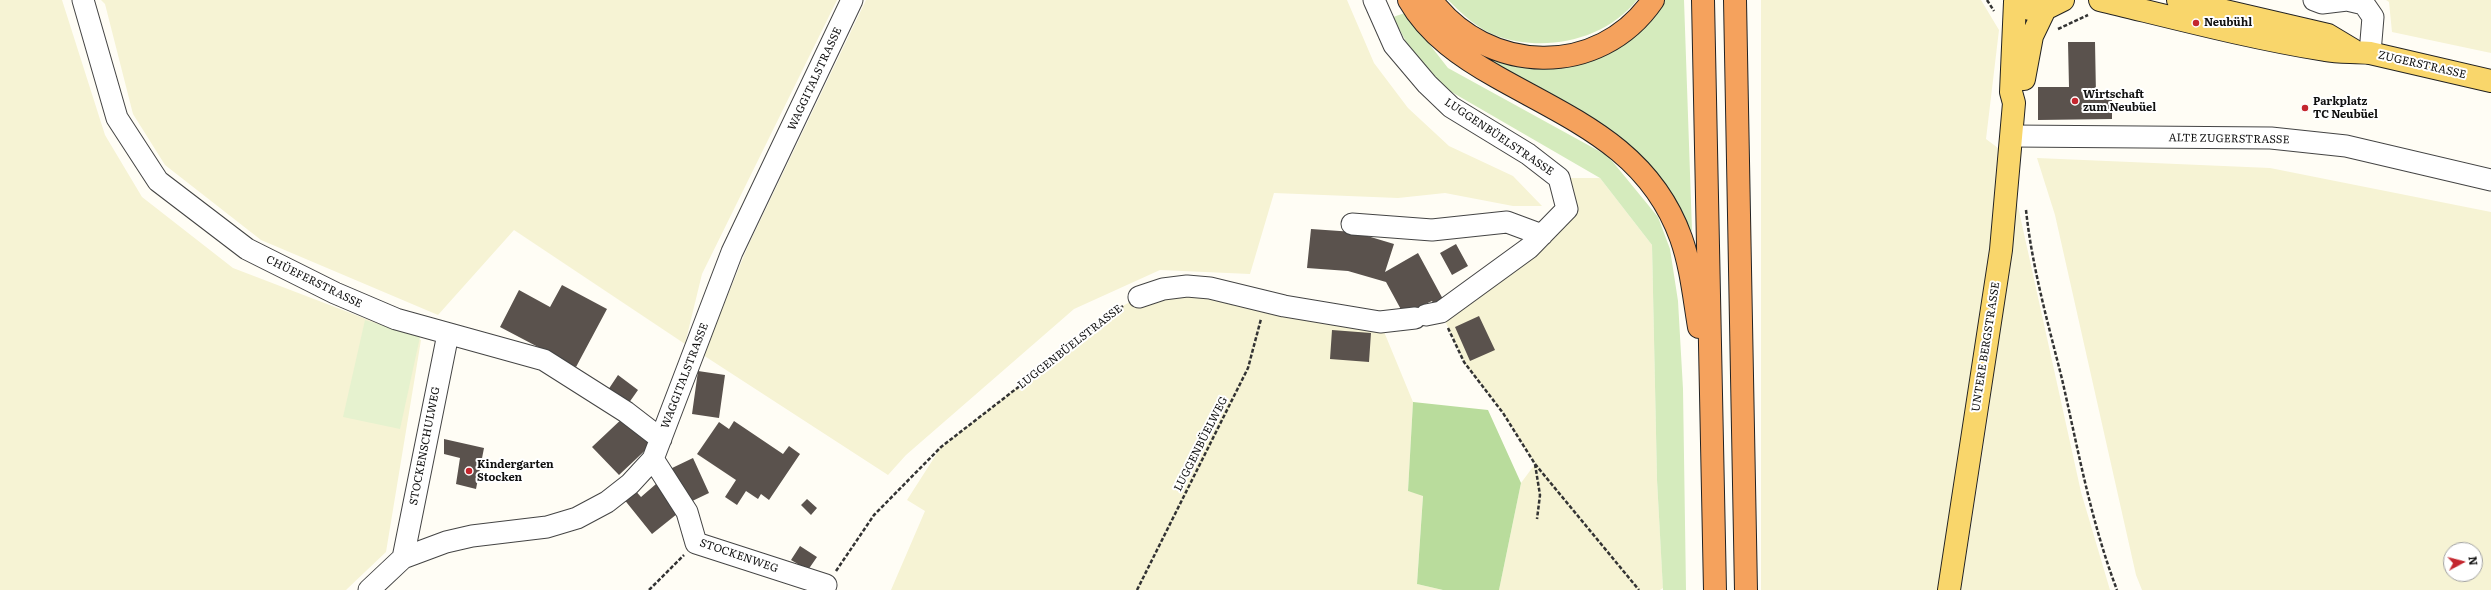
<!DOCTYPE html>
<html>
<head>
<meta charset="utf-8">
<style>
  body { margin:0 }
  #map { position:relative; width:2491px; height:590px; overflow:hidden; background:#fffdf5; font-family:Literata,serif }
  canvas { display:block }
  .north { position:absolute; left:2443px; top:542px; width:40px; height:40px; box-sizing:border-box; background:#fff; border:1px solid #a0a0a0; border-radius:50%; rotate:83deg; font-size:11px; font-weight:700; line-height:16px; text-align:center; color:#111 }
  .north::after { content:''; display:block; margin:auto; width:14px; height:18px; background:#c4262e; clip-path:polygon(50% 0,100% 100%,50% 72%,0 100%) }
</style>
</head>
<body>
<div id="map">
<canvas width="2491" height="590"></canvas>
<div class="north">N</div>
</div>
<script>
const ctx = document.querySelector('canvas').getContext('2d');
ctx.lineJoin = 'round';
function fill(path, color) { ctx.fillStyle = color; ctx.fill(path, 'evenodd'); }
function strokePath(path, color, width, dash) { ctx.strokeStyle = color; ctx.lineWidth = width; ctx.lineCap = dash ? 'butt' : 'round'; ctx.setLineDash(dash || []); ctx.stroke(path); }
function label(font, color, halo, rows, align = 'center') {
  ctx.font = font + ' Literata,serif'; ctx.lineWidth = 4; ctx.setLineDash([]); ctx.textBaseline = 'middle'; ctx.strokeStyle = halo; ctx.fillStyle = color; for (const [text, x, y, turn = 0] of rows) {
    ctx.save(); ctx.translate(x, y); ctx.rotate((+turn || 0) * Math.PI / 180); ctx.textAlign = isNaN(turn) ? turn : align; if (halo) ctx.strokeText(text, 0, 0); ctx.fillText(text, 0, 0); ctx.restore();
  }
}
fill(new Path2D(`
  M0 0H62L105 135 142 197 233 268 421 340 386 552 346 590H0Z
  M101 0H837L702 274 685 344 514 230 438 315 261 240 165 165 133 114 105 4Z
  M866 0H1347L1374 63 1408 108 1449 146 1513 176 1542 206H1513L1445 193 1398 198 1274 193 1250 274 1160 270 1074 309 906 455 888 475 703 355 748 246Z
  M1761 0H1981L1999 30 1986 139 1998 148 1990 264 1940 590H1761Z
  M2386 0H2491V53L2392 32 2389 2Z
  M2037 158 2270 168 2491 212V590H2142L2136 575 2055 215ZM2451 550H2475V574H2451Z
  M1559 178H1600L1652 245 1657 480 1663 588 1660 590H1499L1521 483 1535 464 1503 413 1464 362 1441 312 1567 209Z
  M2017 202 2081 492 2110 590H1961L1988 417Z
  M1163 289 1380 322 1413 402 1408 491 1423 495 1417 584 1443 590H891L925 511 907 500 941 447 1119 308 1139 297Z`), '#f6f3d4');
fill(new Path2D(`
  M1448 0H1637C1605 40 1545 53 1497 36 1478 29 1462 14 1448 0Z
  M1663 0H1684L1692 231 1687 228C1675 208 1663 185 1649 166 1610 113 1515 80 1459 42L1556 65Z
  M1405 13 1448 68 1608 156 1658 217 1670 249 1678 301 1683 389 1686 590H1663L1657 480 1652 245 1600 178 1424 76 1393 17Z`), '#d5ebbd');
fill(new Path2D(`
  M1413 402 1488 410 1521 483 1499 590H1443L1417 584 1423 496 1408 491Z`), '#b9dc9c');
fill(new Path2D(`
  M365 320 420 337 400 429 343 417Z`), '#e6f2cf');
fill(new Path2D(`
  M2068 42H2095L2096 95H2112V119L2038 120V87H2069Z
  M1311 229 1354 232 1394 244 1385 272 1418 253 1444 301 1435 307 1432 301 1421 306 1428 322 1418 327 1404 315 1386 282 1348 271 1307 268Z
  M1456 244 1468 266 1452 275 1440 253Z
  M562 285 607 309 576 367 500 327 519 290 550 307Z
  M1479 316 1495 350 1470 361 1455 327Z
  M1332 330 1371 333 1369 362 1330 359Z
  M698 371 725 375 719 418 692 414Z
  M618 375 638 390 626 407 606 393Z
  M626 415 653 443 619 475 592 447Z
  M734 421 783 454 789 446 800 454 769 500 761 494 758 499 746 491 737 505 725 497 736 480 697 454 719 422 729 429Z
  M444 439 484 448 476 489 456 484 460 458 444 454Z
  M693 458 709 493 686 504 670 469Z
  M656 484 680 515 677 514 652 534 623 498 634 489 641 497Z
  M807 499 817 508 811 515 801 505Z
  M800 546 817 557 808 570 791 560Z`), '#5a524d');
const minor = new Path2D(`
  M83 0 117 118 158 181 247 249 335 293 396 319 544 360 626 412 661 439
  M1374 0 1394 45 1427 84 1451 107 1528 154 1559 178 1567 209 1529 248 1441 312 1426 315
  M2314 0 2322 3 2347 0 2364 4 2373 17 2370 53
  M2012 136 2271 138 2346 146 2491 180
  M1352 224 1432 230 1507 222 1542 235
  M1139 297 1163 289 1187 286 1210 288 1284 306 1380 322 1415 318
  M653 459 687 512 696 543 826 585
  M403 558 448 334
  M369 590 403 558 446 542 472 536 547 527 577 518 607 502 630 484 653 459 732 252 852 0`);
const major = new Path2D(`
  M2100 0C2175 18 2250 38 2325 50 2340 53 2355 51 2370 53L2491 81
  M2178 0 2328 35 2353 50
  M2030 9H2045L2063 0
  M2024 79 2032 36 2045 9
  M1949 590 2001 250 2014 103 2011 92 2015 2`);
const highway = new Path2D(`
  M1409 0C1429 35 1463 58 1497 77 1573 120 1649 149 1681 238 1691 266 1694 297 1699 327
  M1431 0C1487 75 1599 79 1653 0
  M1703 0 1715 590
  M1735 0 1746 590`);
strokePath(minor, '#444', 23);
strokePath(major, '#222', 24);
strokePath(highway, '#222', 24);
strokePath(new Path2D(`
  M1987 0 1994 11
  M2058 29 2088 15
  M2026 210C2032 267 2048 323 2062 379 2078 449 2091 522 2117 590
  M1448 328 1464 362 1503 413 1535 464 1540 495 1537 519
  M1535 464 1639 590
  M836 571 874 515 941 447 1123 306
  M649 590 684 555
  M1137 590 1248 368 1261 319`), '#333', 2.5, [4, 2]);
strokePath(minor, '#fff', 21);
strokePath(major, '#f9d66b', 22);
strokePath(highway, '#f5a25d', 22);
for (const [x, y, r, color] of [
  [2196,23,4,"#c4262e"],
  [2075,101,4,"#c4262e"],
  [2305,108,4,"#c4262e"],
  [469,471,4,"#c4262e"]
]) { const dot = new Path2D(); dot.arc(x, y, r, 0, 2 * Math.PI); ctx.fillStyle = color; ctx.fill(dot); strokePath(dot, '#fff', 1.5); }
label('bold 11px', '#111', '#fff', [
  ["Neubühl",2204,23],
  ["Wirtschaft",2083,95],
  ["zum Neubüel",2083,108],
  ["Parkplatz",2313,102],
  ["TC Neubüel",2313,115],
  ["Kindergarten",477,465],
  ["Stocken",477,478]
], 'left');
label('11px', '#111', '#fff', [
  ["ZUGERSTRASSE",2422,65,13],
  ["WAGGITALSTRASSE",815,79,-65],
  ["LUGGENBÜELSTRASSE",1499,137,34],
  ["ALTE ZUGERSTRASSE",2229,139,1],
  ["CHÜEFERSTRASSE",314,282,26],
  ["LUGGENBÜELSTRASSE",1070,347,-38],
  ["UNTERE BERGSTRASSE",1986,347,-81],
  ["WAGGITALSTRASSE",685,376,-69],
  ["LUGGENBÜELWEG",1201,444,-63],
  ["STOCKENSCHULWEG",425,446,-79],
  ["STOCKENWEG",739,556,19]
]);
</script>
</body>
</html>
